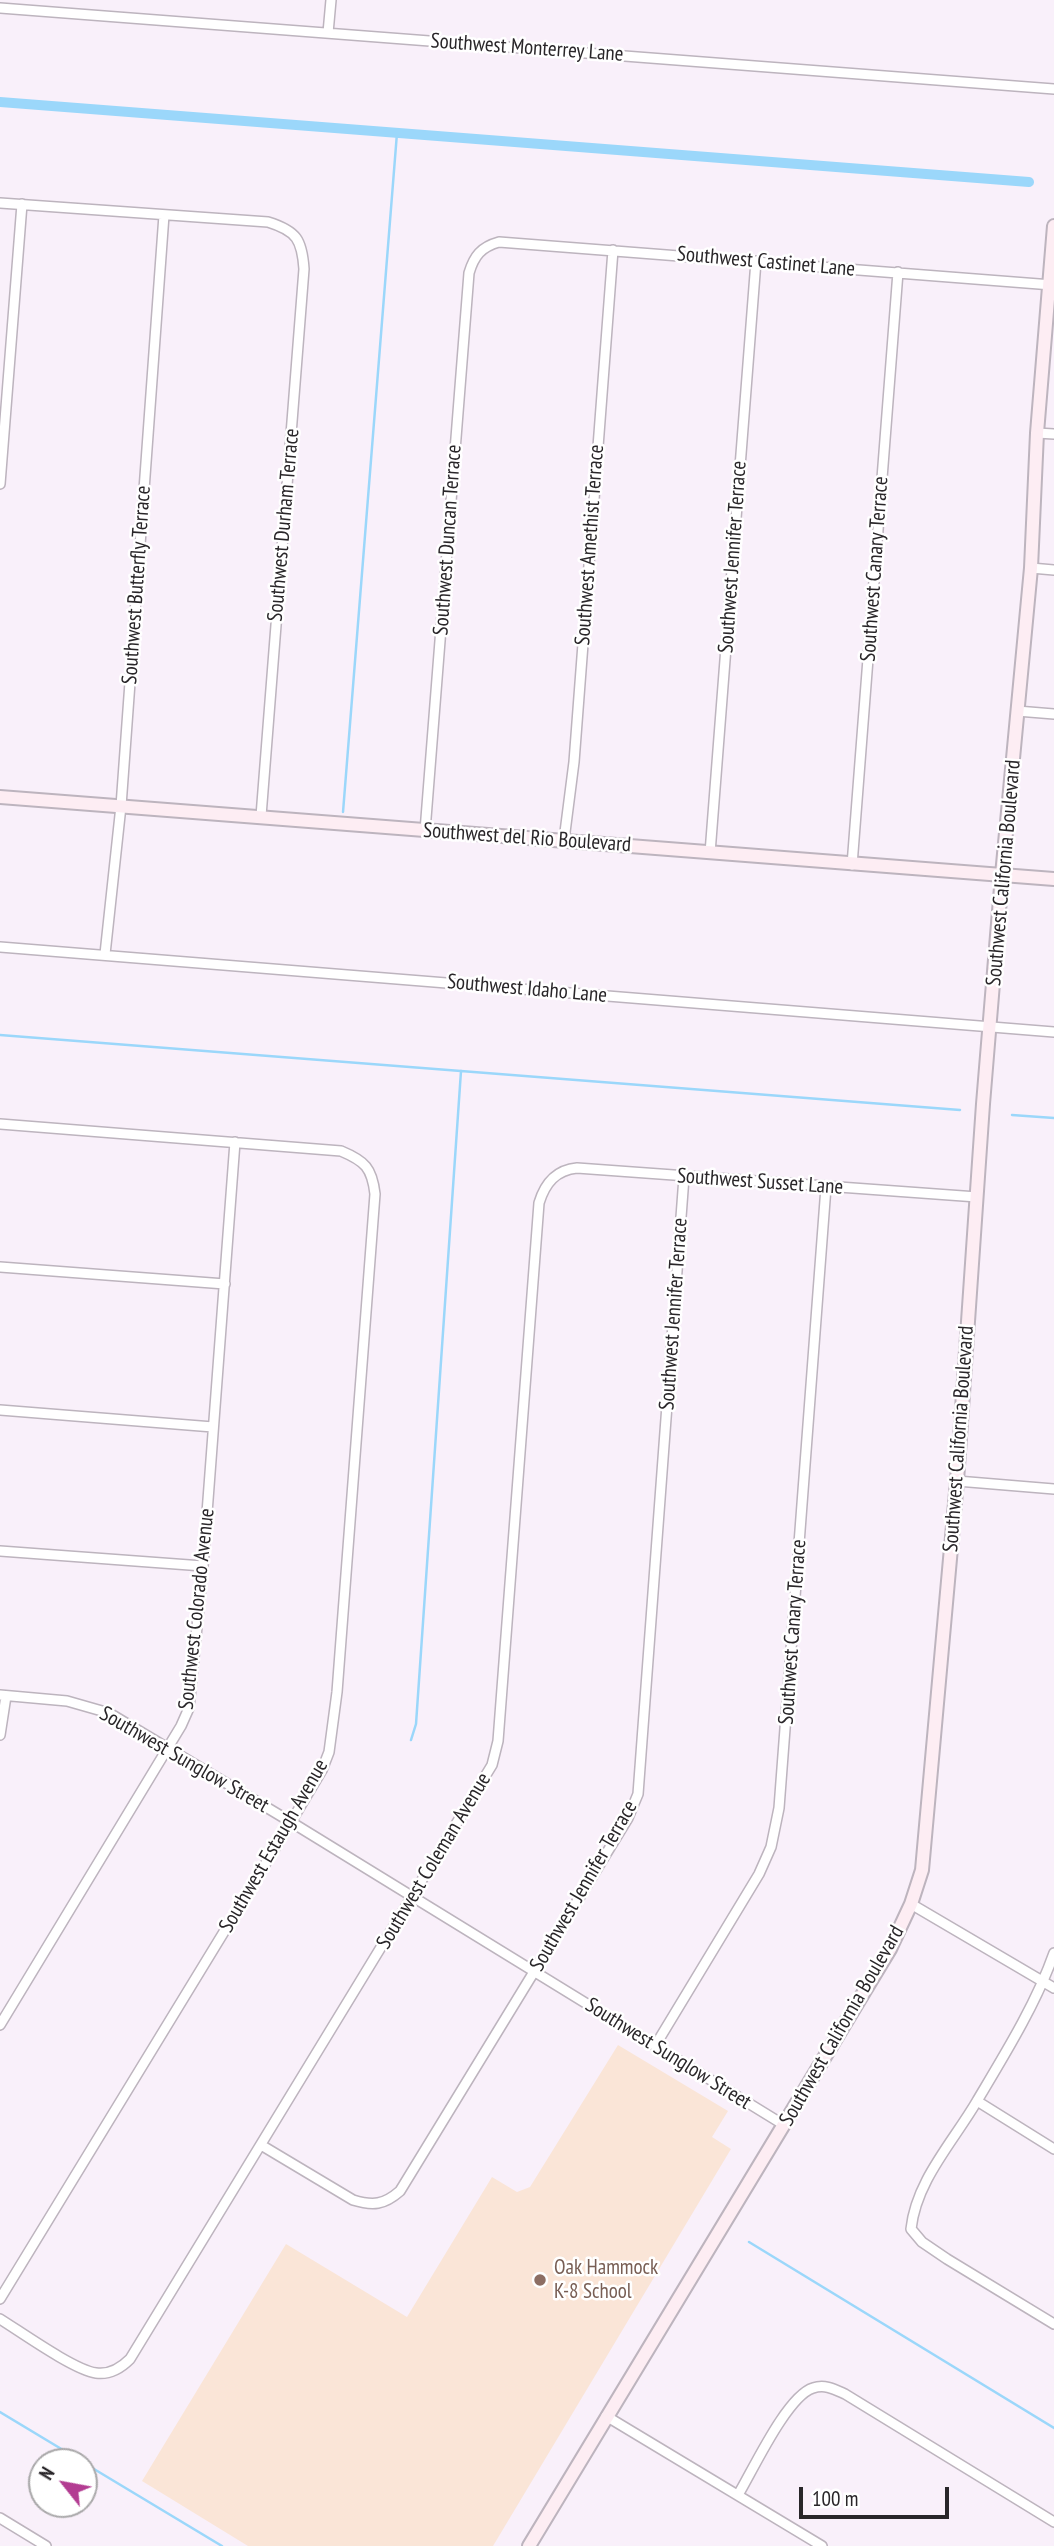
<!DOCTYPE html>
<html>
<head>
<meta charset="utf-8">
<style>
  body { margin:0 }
  #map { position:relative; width:1054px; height:2546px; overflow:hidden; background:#f9f0fa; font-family:"PT Sans Narrow",sans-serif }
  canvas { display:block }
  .north { position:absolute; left:28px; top:2448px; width:70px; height:70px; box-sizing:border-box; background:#fff; border:2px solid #a9a8a9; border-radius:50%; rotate:301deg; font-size:19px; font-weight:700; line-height:28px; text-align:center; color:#292629 }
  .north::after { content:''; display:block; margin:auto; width:24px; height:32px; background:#b33c92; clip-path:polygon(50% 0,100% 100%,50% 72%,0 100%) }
  .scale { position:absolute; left:799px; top:2487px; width:150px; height:32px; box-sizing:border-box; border:4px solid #292629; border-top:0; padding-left:9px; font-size:21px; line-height:24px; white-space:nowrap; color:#292629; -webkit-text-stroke:5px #fff; paint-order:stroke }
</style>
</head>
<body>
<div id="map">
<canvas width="1054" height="2546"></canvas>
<div class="north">N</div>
<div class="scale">100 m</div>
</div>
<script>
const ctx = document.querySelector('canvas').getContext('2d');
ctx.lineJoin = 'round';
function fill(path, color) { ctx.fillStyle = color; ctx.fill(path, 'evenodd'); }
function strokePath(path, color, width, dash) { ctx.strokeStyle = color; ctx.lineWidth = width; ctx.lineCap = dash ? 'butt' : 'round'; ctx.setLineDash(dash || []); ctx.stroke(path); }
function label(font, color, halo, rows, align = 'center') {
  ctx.font = font + ' "PT Sans Narrow",sans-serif'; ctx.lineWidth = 5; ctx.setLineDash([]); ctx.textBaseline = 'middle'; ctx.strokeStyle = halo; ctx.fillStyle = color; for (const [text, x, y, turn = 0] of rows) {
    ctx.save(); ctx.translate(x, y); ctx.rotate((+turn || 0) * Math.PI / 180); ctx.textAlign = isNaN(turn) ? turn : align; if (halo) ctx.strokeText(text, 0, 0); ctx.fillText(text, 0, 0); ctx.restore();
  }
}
fill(new Path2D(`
  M618 2045 728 2111 712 2137 731 2149 493 2546H248L142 2481 286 2244 407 2317 492 2177 517 2192 530 2187Z`), '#fae5d7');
strokePath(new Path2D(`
  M343 812 397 133
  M0 1035 960 1110
  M1012 1115 1054 1118
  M411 1740 416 1724 461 1071
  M749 2242 1054 2428
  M0 2412 83 2462
  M84 2463 222 2546`), '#9bd7fa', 2.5);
strokePath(new Path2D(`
  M0 102 1029 182`), '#9bd7fa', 10);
const street = new Path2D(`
  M0 8 1054 89
  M328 33 331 0
  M0 203 268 222C297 231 302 240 304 269L261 816
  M1037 433 1054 434
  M0 484 22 204
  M1031 568 1054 570
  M1017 711 1054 714
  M425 831 469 273C474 256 481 247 499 242L1052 285
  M564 840 574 762 613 250
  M710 853 756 261
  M852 865 898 272
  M0 947 1054 1032
  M105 954 121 806 164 215
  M0 1124 341 1151C365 1161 372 1168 375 1194L337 1692 329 1752 322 1770 291 1822 0 2299
  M0 1267 225 1284
  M0 1410 213 1427
  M957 1481 1054 1489
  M0 1551 203 1566
  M0 1695 67 1701 109 1713 291 1822 784 2125
  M0 1735 6 1696
  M911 1904 1054 1988
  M1054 1953C1036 2004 1005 2054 977 2101 953 2142 916 2181 911 2229L922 2242 947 2259 1054 2324
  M0 2025 181 1726 189 1708 203 1566 235 1142
  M655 2046 759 1874 771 1847 779 1808 826 1187
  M977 2101 1054 2149
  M261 2145 353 2200C373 2206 384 2205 400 2191L628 1818 638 1794 684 1177
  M0 2319C21 2332 74 2370 96 2373 110 2375 121 2368 130 2359L492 1765 498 1741 539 1203C545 1183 556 1170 577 1168L977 1197
  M606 2416 822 2546
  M738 2495C753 2470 787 2396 813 2388 825 2384 834 2389 845 2394L1054 2522
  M0 2518 46 2546`);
const secondary = new Path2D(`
  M0 797 1054 879
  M529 2546 890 1949 911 1904 922 1870 957 1481 983 1104 1002 875 1031 568 1037 433 1054 226`);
strokePath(street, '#bdb4be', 12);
strokePath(secondary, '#bdb4be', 16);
strokePath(street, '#fff', 9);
strokePath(secondary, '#fdedf3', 12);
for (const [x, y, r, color] of [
  [540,2280,7,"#8d6e63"]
]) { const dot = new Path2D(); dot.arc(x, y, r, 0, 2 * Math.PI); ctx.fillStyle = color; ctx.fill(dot); strokePath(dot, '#fff', 2.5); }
label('21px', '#292629', '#fff', [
  ["Southwest Monterrey Lane",527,48,4],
  ["Southwest Castinet Lane",766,262,5],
  ["Southwest Durham Terrace",284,525,-85],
  ["Southwest Duncan Terrace",448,540,-86],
  ["Southwest Amethist Terrace",590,545,-86],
  ["Southwest Jennifer Terrace",733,557,-86],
  ["Southwest Canary Terrace",875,569,-86],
  ["Southwest Butterfly Terrace",137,585,-86],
  ["Southwest del Rio Boulevard",527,838,4],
  ["Southwest California Boulevard",1004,873,-85],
  ["Southwest Idaho Lane",527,989,5],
  ["Southwest Susset Lane",760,1182,4],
  ["Southwest Jennifer Terrace",674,1314,-86],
  ["Southwest California Boulevard",959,1439,-86],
  ["Southwest Colorado Avenue",197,1609,-84],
  ["Southwest Canary Terrace",793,1632,-86],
  ["Southwest Sunglow Street",184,1760,30],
  ["Southwest Estaugh Avenue",274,1846,-60],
  ["Southwest Coleman Avenue",434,1861,-59],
  ["Southwest Jennifer Terrace",584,1886,-60],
  ["Southwest California Boulevard",842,2026,-60],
  ["Southwest Sunglow Street",668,2054,32]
]);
label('21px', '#785e54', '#fff', [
  ["Oak Hammock",554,2268],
  ["K-8 School",554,2292]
], 'left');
</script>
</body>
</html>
